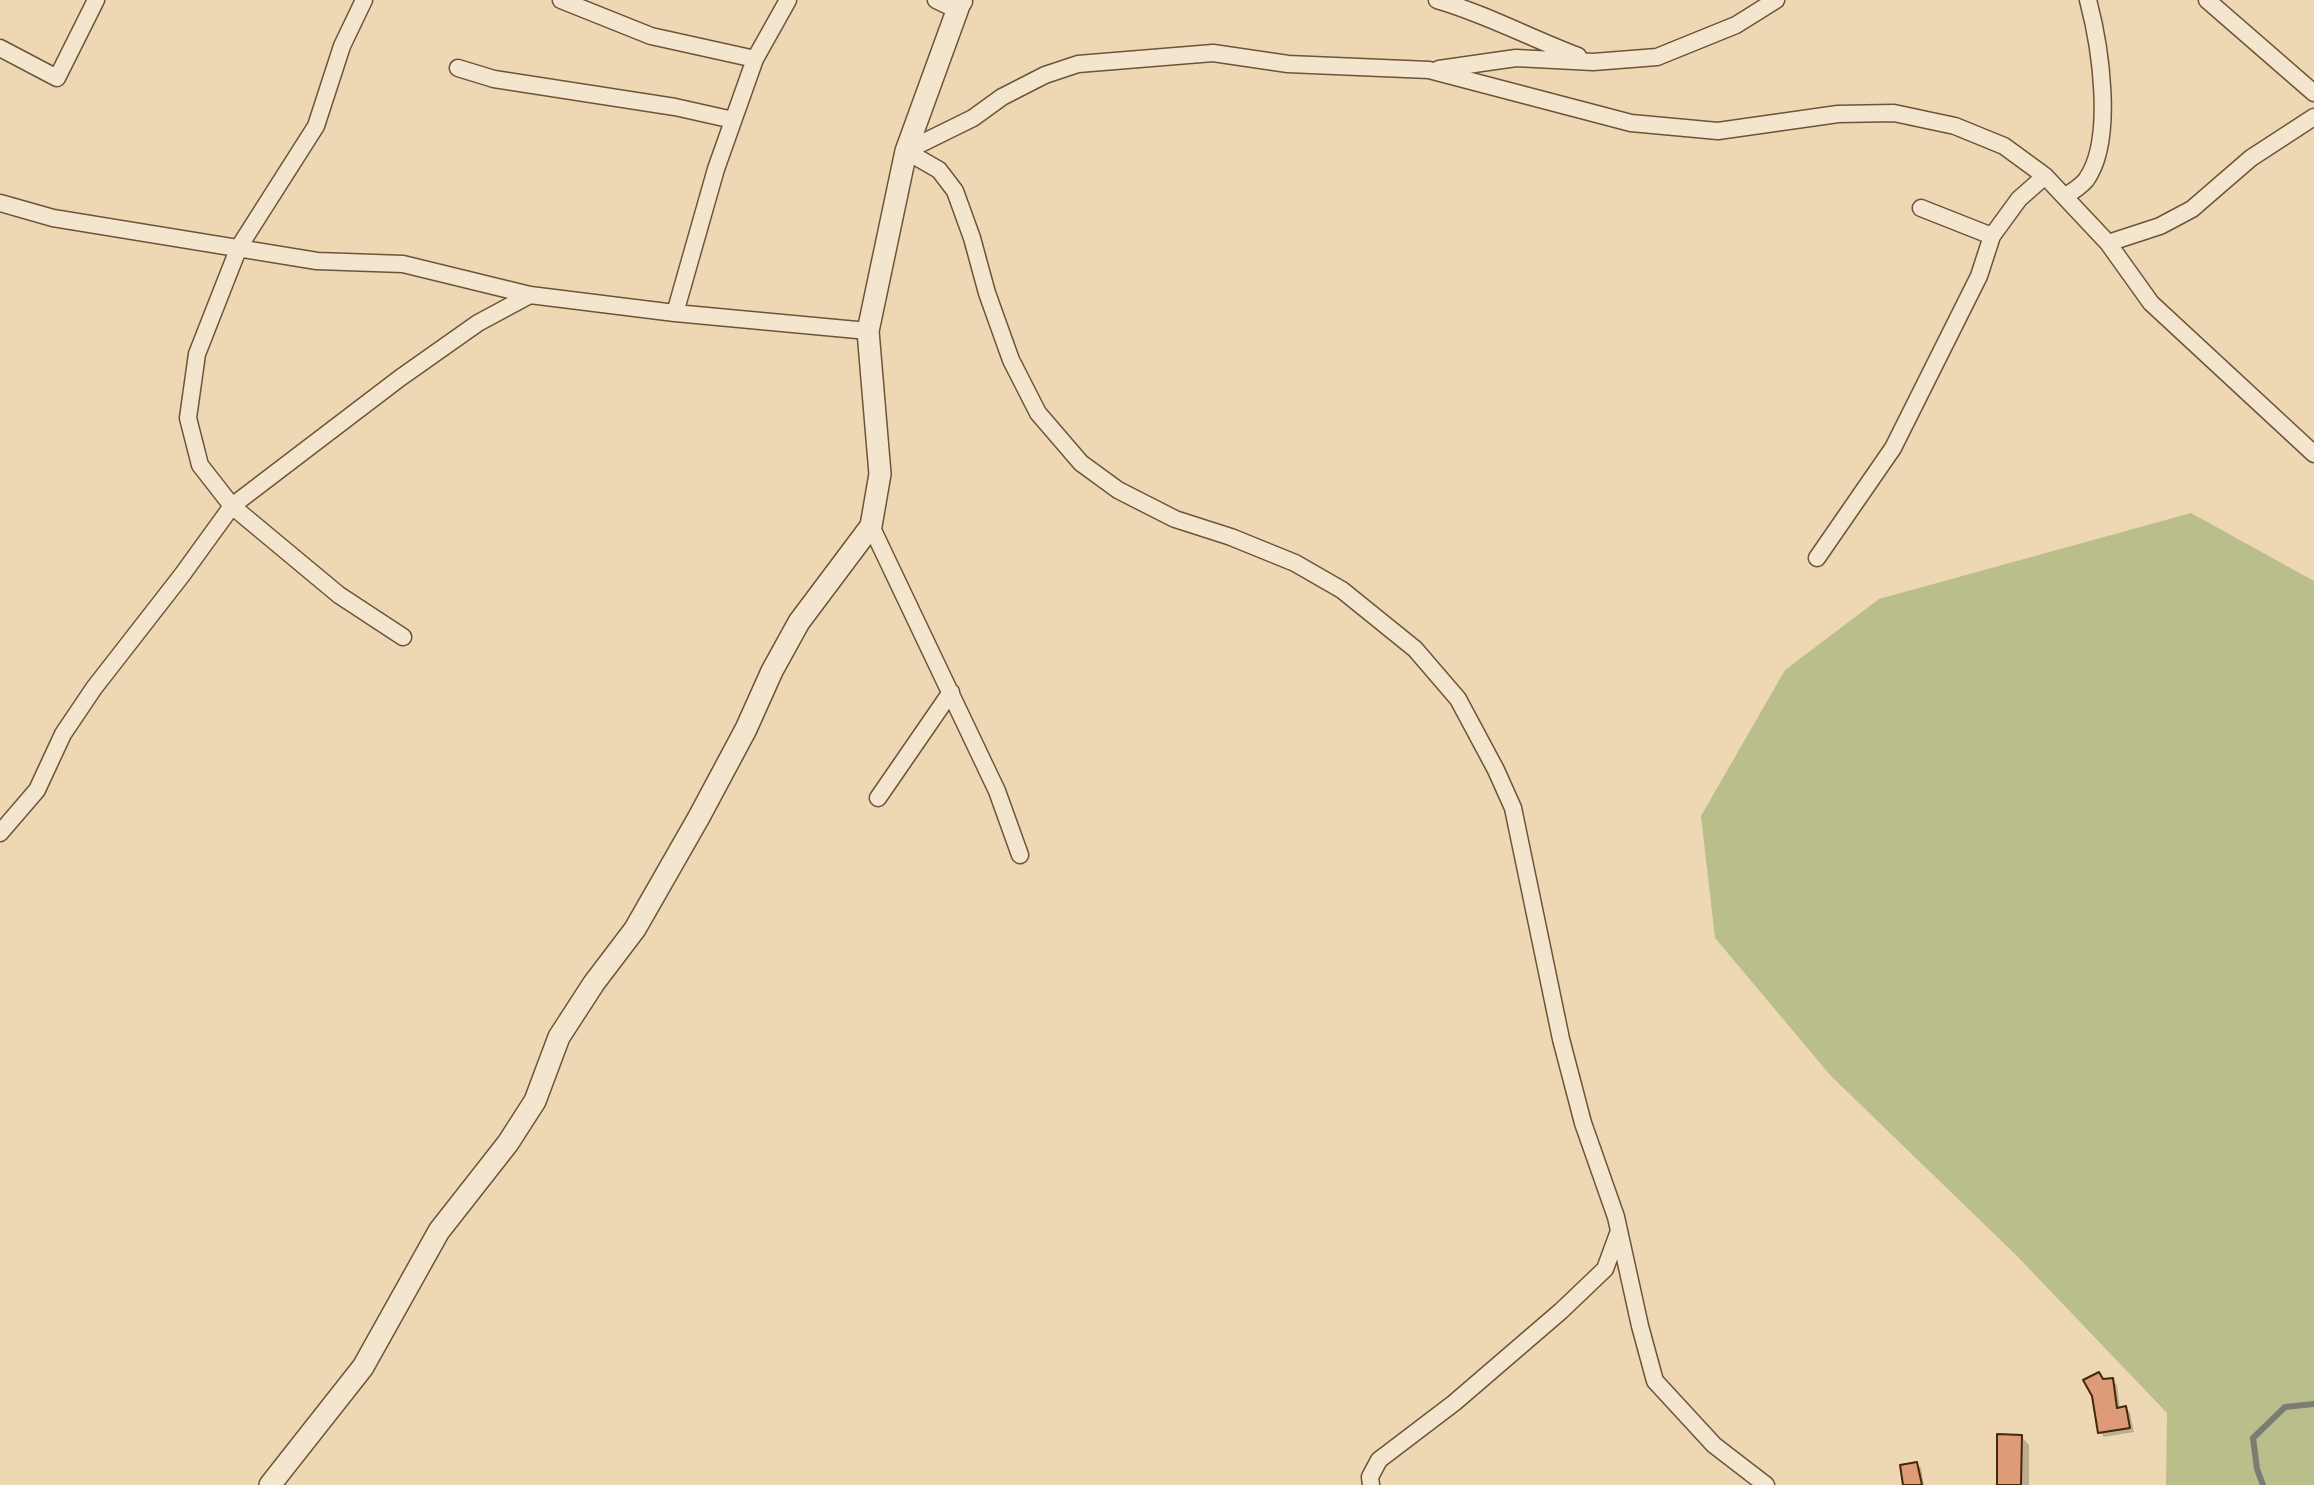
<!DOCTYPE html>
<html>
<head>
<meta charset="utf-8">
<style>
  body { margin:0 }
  canvas { display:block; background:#eed7b3 }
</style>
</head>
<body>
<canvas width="2314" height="1485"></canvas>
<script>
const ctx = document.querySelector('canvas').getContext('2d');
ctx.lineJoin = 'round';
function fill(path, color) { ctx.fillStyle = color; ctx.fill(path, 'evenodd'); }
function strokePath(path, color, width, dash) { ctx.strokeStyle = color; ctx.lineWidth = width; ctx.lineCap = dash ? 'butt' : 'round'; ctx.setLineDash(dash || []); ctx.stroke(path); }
fill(new Path2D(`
  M2191 513 2314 581V1485H2166L2167 1413 2017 1256 1831 1076 1715 938 1701 816 1785 670 1879 599Z`), '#babe8b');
fill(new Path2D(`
  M2098 1374 2104 1381 2112 1380 2117 1385 2120 1409 2126 1408 2130 1413 2134 1432 2104 1437 2100 1432Z
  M2021 1436 2029 1445V1485H1998Z
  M1916 1464 1921 1468 1924 1485H1905Z`), '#0003');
strokePath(new Path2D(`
  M2263 1485 2257 1469 2253 1438 2285 1407 2314 1404`), '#7a7d74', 6);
const building = new Path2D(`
  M2099 1372 2103 1379 2113 1378 2117 1408 2126 1406 2130 1428 2098 1433 2092 1396 2083 1380Z
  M1997 1434 2022 1435 2021 1485H1997Z
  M1917 1462 1922 1485H1903L1900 1465Z`);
fill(building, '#dd9b77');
strokePath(building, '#42280f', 2);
const minor = new Path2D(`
  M364 0 342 46 316 126 239 247 197 354 188 418 200 465 232 506 339 595 403 637
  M561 0 651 36 755 59
  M936 0 957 10 964 2
  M1437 0C1486 14 1530 38 1578 56
  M2207 0 2314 93
  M0 48 57 78 96 0
  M458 68 494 79 675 107 733 120
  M1439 69 1516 58 1593 62 1657 57 1736 25 1776 0
  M906 151 939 170 955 191 972 238 987 293 1011 360 1038 413 1081 463 1118 490 1175 519 1231 537 1295 563 1342 590 1415 649 1458 699 1496 770 1513 808 1561 1039 1583 1123 1616 1217 1640 1326 1655 1381 1714 1445 1766 1485
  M906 151 973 118 1002 97 1045 75 1078 64 1213 53 1288 64 1429 70 1631 123 1718 131 1838 114 1894 113 1955 126 2004 146 2045 176 2108 243 2151 303 2314 454
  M2065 196C2072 192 2081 186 2086 180 2115 140 2100 45 2088 0
  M0 203 53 218 317 261 403 264 530 295 675 313 868 331
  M1921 208 1992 236
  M2108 243 2160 226 2192 209 2251 158 2314 117
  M675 313 716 169 755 59 788 0
  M871 526 997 791 1020 855
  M1817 558 1893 448 1979 276 1992 236 2019 199 2045 176
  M878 798 951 692
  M0 833 37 790 63 734 94 688 182 575 232 506 400 378 478 323 530 295
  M1371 1485 1370 1477 1379 1460 1454 1403 1561 1311 1605 1269 1619 1231`);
const tertiary = new Path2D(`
  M270 1485 363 1367 439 1231 508 1143 535 1101 559 1037 594 983 635 929 699 817 746 729 772 671 799 622 871 526 880 474 868 331 906 151 961 0`);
strokePath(minor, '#6d5438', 19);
strokePath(tertiary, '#6d5438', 24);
strokePath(minor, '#f4e5ce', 16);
strokePath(tertiary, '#f4e5ce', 21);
</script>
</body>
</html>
